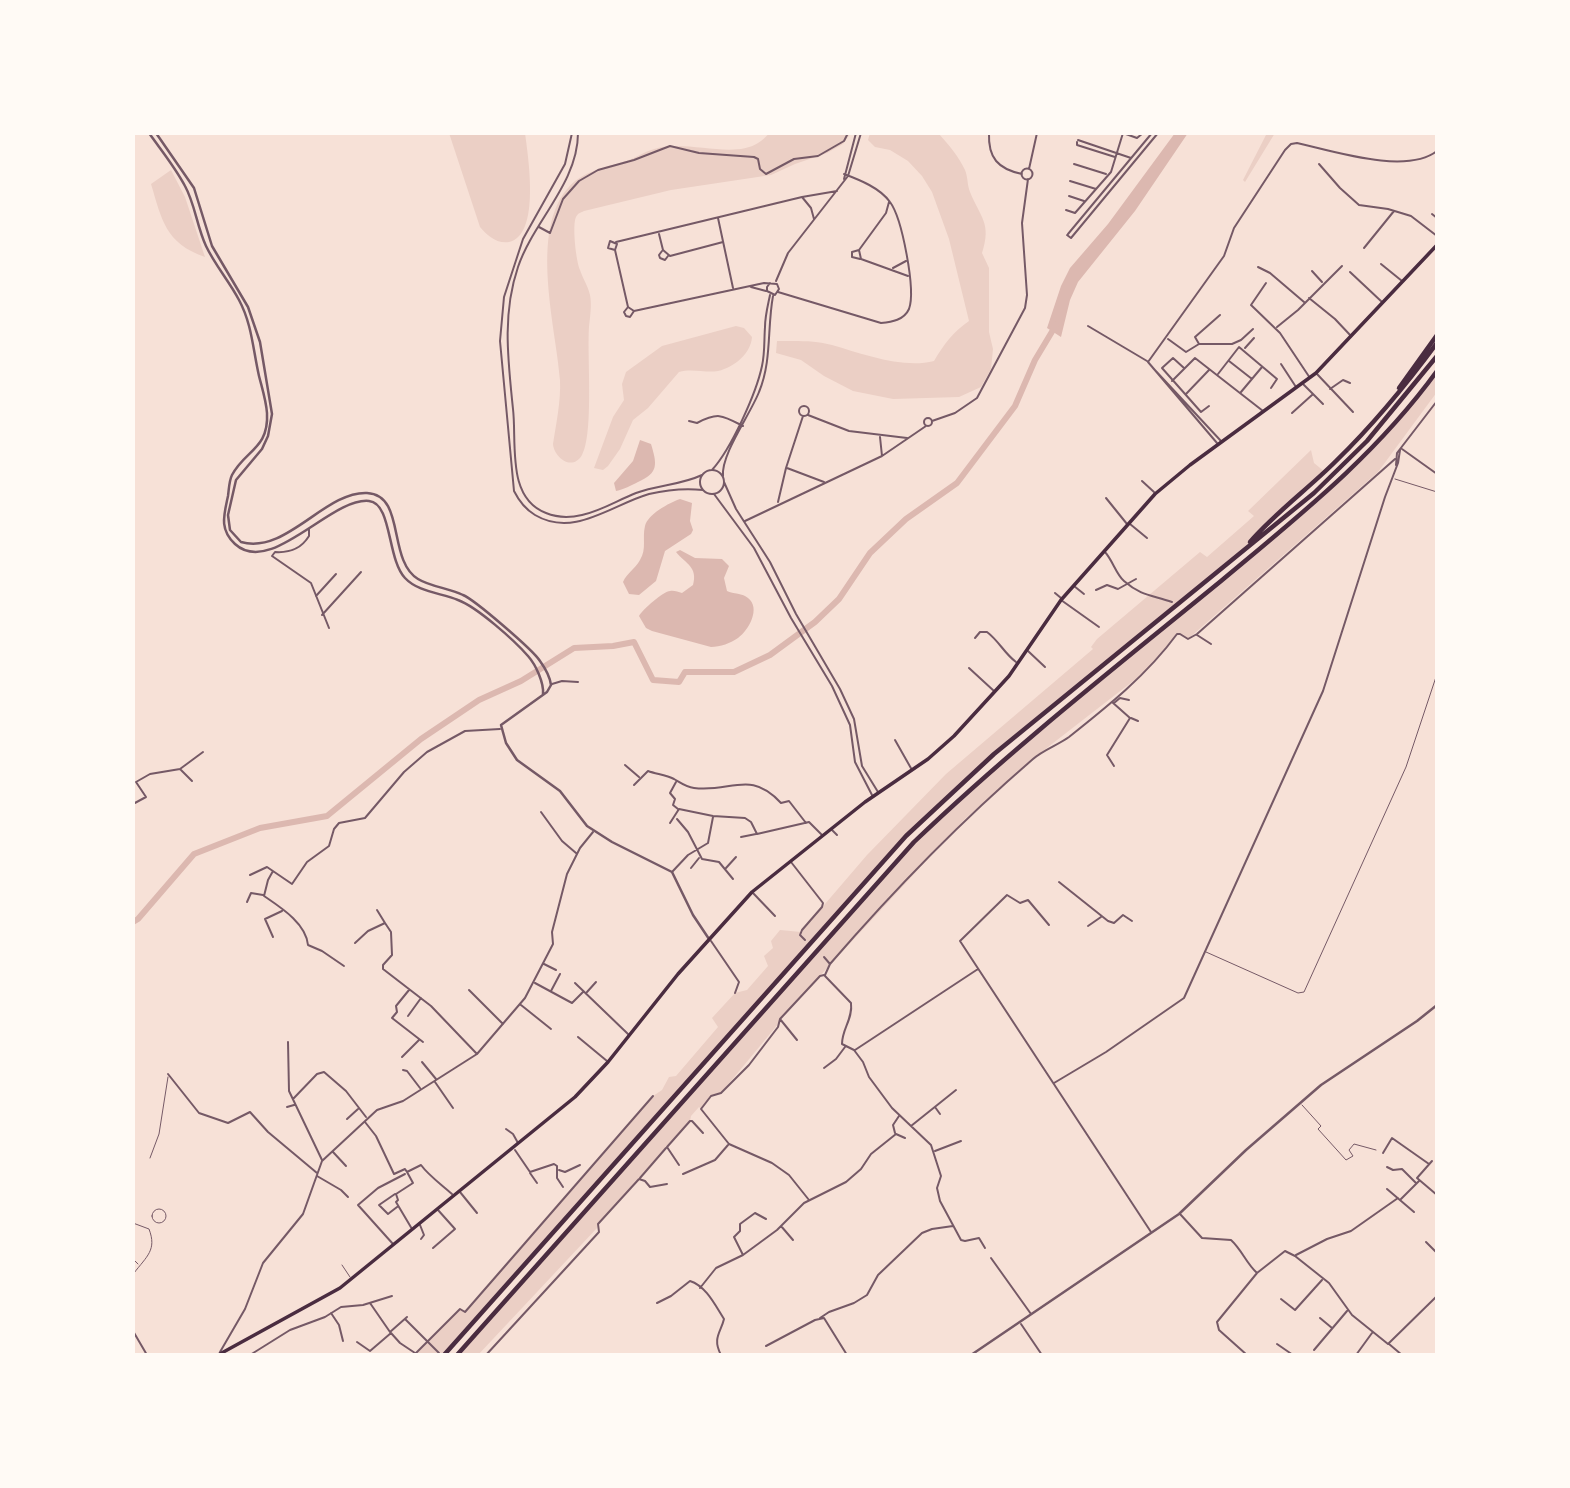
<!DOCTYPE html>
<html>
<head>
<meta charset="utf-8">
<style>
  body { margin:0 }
  #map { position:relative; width:1570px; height:1488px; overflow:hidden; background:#f7e1d7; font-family:"Asap Condensed",sans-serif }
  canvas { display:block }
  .frame { position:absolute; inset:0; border:135px solid #fffaf5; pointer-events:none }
</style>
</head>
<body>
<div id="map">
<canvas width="1570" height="1488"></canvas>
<div class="frame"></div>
</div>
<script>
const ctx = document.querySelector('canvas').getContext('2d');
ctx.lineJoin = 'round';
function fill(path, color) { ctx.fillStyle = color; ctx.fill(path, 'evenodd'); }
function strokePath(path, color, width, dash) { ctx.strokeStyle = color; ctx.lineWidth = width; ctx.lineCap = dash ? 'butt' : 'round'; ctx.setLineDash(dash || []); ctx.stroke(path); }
fill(new Path2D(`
  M449 133H525C528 156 541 235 509 242 496 244 487 235 480 227Z
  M770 133H851L843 144 827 153 795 164 771 175 671 190 584 211C580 213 578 213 576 217 572 225 576 261 580 270 583 279 588 286 590 295 592 305 590 317 589 327 587 355 594 434 582 455 572 472 554 457 553 444 556 424 561 401 560 380 556 325 526 222 575 181 591 169 610 166 629 160 639 156 648 150 658 148 688 140 733 159 758 143 762 141 766 136 770 133Z
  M870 133 939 134C949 145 959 157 965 170 968 177 967 185 970 192 980 217 992 223 982 253L989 268V332L993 349 991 369 981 387 959 397 893 399 853 391 824 376 801 360 776 353 777 341C796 341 815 340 832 345 863 354 903 369 934 361 944 344 953 332 969 321L949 239 932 192 922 176 908 161 890 150 875 147 868 140Z
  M1267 133H1275L1245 182 1243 180Z
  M171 170 185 197 205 257C165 243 162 220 151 184Z
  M736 326 744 328 752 337C751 353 735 367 718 371 705 373 692 368 679 372L648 408 633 420 620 449 608 466 603 470 594 468 613 417 624 400 622 384 626 372 662 346Z
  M1437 371V392L1378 472 1188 639 1180 634H1177L1146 671 1039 754 964 820 780 1019 779 1023 721 1093 711 1096 701 1109 699 1107 691 1116 690 1121 598 1224 597 1228 478 1355H457L879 880 959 798 1319 501 1373 449Z
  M1311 450 1314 463 1325 472 1271 517 1240 553 994 754 906 836 444 1355H414L460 1309 466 1311 653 1096 662 1090 669 1077 676 1076 718 1027 712 1018 735 993 747 990 768 966 764 956 773 948 771 941 780 930 801 932 867 855 946 774 1093 649 1091 647 1097 639 1200 552 1207 557 1254 516 1248 511Z`), '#ebcfc5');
fill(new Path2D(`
  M1175 133H1188L1135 211 1078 282 1070 300 1061 337 1047 328 1061 286 1070 268 1108 224Z
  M640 440 651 444C657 464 659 473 638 482 630 486 625 489 616 491L614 483 633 461Z
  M680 499 692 503 690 521 693 530 691 534 665 551 656 581 639 595 629 594 623 582C627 573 635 569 640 560 647 549 642 538 645 526 648 514 669 503 680 499Z
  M680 550 695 558 722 559 729 566 724 578 727 591C733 594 743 593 748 598 761 608 749 630 738 638 731 643 720 647 711 647L652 631 646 628 639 616C642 610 664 591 670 591 674 590 678 592 682 593L693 585C698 567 686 564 676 552Z`), '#dcb8b0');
strokePath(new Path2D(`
  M133 922 138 919 194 854 260 828 327 816 421 739 479 700 521 681 574 648 613 646 634 642 653 680 679 682 685 672H734L770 655 815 622 839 599 870 553 906 519 957 483 1015 406 1035 360 1056 325`), '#dcb8b0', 6);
strokePath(new Path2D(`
  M1395 479 1437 492
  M1206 952 1298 993 1304 992 1406 767 1437 674
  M1302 1105 1321 1126 1318 1129 1346 1160 1353 1156 1349 1150 1354 1144 1376 1150
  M150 1158 159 1134 168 1077
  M152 1216a7 7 0 1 1 14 0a7 7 0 1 1-14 0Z
  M133 1223 149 1229C157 1250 147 1256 134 1273
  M133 1259 138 1264
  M342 1265 350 1277`), '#755966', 1);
strokePath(new Path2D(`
  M572 133 565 164 523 239 504 297 500 341 514 491C519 501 525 509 535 515 574 538 611 505 649 494 666 490 685 488 703 490
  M578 133C578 183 533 222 518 267 502 314 508 360 513 409 517 442 506 498 546 513 558 518 569 518 582 515 601 511 618 500 636 493 658 485 681 485 702 475
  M989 133C988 158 998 169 1022 174
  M1123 133 1137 138 1143 133
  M1078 140 1131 158
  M1077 142V145L1115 157
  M1074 164 1106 174
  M1319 164 1340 188 1359 205 1388 209 1411 216 1437 236
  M1021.5 174a5.5 5.5 0 1 1 11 0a5.5 5.5 0 1 1-11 0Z
  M1029 169 1037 133
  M844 179 856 133
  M1070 181 1096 189
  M1069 196 1084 201
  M802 197 811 208 814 219
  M889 202 886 213 859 250 861 259 908 276
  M1066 210 1075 213 1111 172 1123 133
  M1432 214 1437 218
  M718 218 733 288
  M539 227 550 233 563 199 579 181 598 170 634 160 670 146 699 153 754 157 758 159 760 169 766 174 794 159 818 156 844 141 848 133
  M659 234 663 250 670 256 723 242
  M1068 234 1152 133
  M1067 235 1071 238 1158 133
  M616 242 802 197 837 191
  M1364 248 1394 211
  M615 250 608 248 610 241 617 244 615 250 628 307
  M859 250 852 252V257L860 259
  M662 251 659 255 660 258 665 260 668 256
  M1381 264 1402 281
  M1258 267 1270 273 1304 302
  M893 268 906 261
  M1312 271 1322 282
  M1350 272 1382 302
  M776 281 788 253 848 176 861 133
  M1266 283 1251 305 1280 333 1310 378
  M751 287 766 291
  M778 292 881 323C892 322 904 320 909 309 916 290 902 218 890 202 880 188 860 180 844 174
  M1309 298 1335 319 1351 336
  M634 311 628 307 624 312 626 316 630 317 634 311 764 283 777 284 779 289 775 295 767 291V287L770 283
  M1088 326 1147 361
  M1277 327 1298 310 1342 266
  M1168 339 1186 352 1199 344H1232L1241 340 1253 329
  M1199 344 1195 337 1220 315
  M1245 348 1254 338
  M1229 361 1252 379
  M1281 364 1296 387
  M1153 368 1221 441
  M1184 368 1173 358 1162 368 1201 412 1209 406
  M1218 374 1239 347 1277 379 1271 388
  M1317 374 1353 412
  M1172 381 1195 358 1263 411
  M1303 384 1323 404
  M1330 389 1343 380 1350 383
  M1241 392 1262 367
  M1186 394 1209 370
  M799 411a5 5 0 1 1 10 0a5 5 0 1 1-10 0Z
  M1292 413 1312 395
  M808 415 849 431 907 438
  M924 422a4 4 0 1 1 8 0a4 4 0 1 1-8 0Z
  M689 421 697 423C718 412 722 415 743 426
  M932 421 955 413 977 398 1025 308 1027 295 1022 223 1028 179
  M880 437 882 456
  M1217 443 1148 362 1224 256 1234 228 1285 150 1291 144 1297 143C1333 151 1406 175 1437 151
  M1402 449 1437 474
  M1396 465 1397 453 1437 401
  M787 468 824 482
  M700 482a12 12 0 1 1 24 0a12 12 0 1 1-24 0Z
  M712 470C731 449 756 394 762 366 765 353 764 340 765 327 765 316 768 305 770 295
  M723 476C721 454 750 415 759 392 772 361 767 328 773 296
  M1142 481 1154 492
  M724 482 736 509 770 562 796 614 840 689 854 719 862 766 878 792
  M714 494 754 548 791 618 832 686 850 725 855 762 872 795
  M1106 498 1127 524
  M778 502 786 468 803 416
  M745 521 882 456 926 426
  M1130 524 1147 538
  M309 529V536C301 549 290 553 275 552L272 556 311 583 329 628
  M1105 552C1113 561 1116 574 1124 581 1141 596 1152 595 1172 602
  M1074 586 1084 594
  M1096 590 1107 585 1118 589 1136 579
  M1055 593 1061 598
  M316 596 336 574
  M1061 600 1099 627
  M322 615 361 572
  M1197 635 1211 644
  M975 638 980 632H987C999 641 1004 653 1016 662
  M1028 651 1045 667
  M969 668 994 691
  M552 684 562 681 578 682
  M1112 702 1130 718 1107 755 1114 766
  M1114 703 1120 698 1129 700
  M1131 718 1138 721
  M895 740 912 770
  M625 765 639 777
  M181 770 192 781
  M676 782 670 793 675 799 673 805 678 809
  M634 785 648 771C656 774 666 775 674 779 681 783 686 787 694 788 731 793 750 769 781 803L789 801 806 823
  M133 804 146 797 136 782 150 774 180 769 203 752
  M541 812 562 841 576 853
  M677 819 688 832 702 859 719 862 733 879
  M670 823 679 809 713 816 745 818 751 822 757 834 809 822 822 835
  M832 830 837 835
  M741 837 756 834
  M791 862 823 903 822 907 802 930 800 935 805 940
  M691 868 699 858
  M726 868 736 857
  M273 871 268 880 264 896C280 907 306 923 308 945L322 951 344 966
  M672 872 688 855 708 843 713 817
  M250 875 267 867 292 884 307 862 329 846 334 829 339 823 365 818 404 772 427 752 465 731 500 729
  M1059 882 1108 921 1114 923 1123 915 1132 921
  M753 893 775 916
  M247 902 251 893 263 895
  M377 910 385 923
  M1049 925 1028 900 1020 903 1007 895 960 941 1151 1232
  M1088 926 1101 917
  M273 937 265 919 282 911
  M711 941 739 982 735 993
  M355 943 368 931 385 923 391 932 392 955 383 965V969L431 1006 477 1054
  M824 957 830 964 825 975
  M544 964 556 970
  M830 964C893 891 960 822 1033 759 1043 750 1058 745 1069 737 1108 706 1147 675 1177 634H1180L1188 639 1197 634 1395 459
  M825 976 851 1003C853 1019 842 1029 842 1044L854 1050 863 1062 869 1077 892 1108 931 1145 941 1176 937 1188 940 1201 961 1240 965 1241 979 1238 985 1248
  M535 983 572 1003 583 992
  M575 983 628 1034
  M409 990 396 1006 397 1012 392 1018 423 1042
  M469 990 503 1024
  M551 991 560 974
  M587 992 596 982
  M521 1005 551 1029
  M408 1016 421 998
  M780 1019 797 1040
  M578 1037 607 1061
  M288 1042 289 1091 322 1160
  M855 1050 978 969
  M402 1057 419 1040
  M422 1062 436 1079
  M824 1068 836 1059 845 1047
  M403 1070 407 1071 420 1088
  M168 1074 199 1113 228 1123 250 1112 268 1132 317 1173
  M435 1082 453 1108
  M1054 1083 1106 1052 1184 998 1323 691 1385 497 1398 463 1400 450
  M293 1099 317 1074 324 1072 346 1091 366 1117
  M287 1107 294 1105
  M935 1107 940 1114
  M347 1119 358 1109
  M365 1122 376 1136 394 1174 405 1169 407 1172 421 1165C429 1176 441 1184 452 1194
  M911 1126 956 1090
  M1436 1126 1437 1128
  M506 1129 513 1134 518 1143
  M895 1133 893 1125 899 1116
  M515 1150 530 1172 554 1164 557 1166V1178L563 1187
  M935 1151 961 1141
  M333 1152 346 1166
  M1383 1153 1392 1138 1429 1164
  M1432 1161 1417 1178 1437 1195
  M679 1165 667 1147 690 1121H692L703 1133
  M1387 1167 1393 1170 1402 1169 1416 1183
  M559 1170 565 1172 580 1165
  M407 1172 413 1183 396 1194 398 1200 396 1202 412 1229
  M530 1173 537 1183
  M683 1174 715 1160 728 1145
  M317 1176 341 1190 348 1197
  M640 1178 666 1148
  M1387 1189 1414 1212
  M460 1192 477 1213
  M395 1194 379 1205 388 1214 397 1207
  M1401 1199 1419 1181
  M809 1200 789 1175 772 1163 729 1144 701 1109 711 1096 721 1093 749 1065 778 1027 780 1019 820 976 824 975
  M1180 1214 1202 1238 1231 1240C1242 1250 1246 1263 1257 1273
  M420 1225 424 1235 421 1239
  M781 1226 793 1240
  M1436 1236 1437 1237
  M1426 1242 1437 1253
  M393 1244 358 1205 378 1188 405 1174
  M433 1248 455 1229 438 1210
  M743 1255 734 1237 740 1231V1224L755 1213 766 1219
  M1296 1255 1327 1239 1351 1231 1398 1198
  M991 1258 1031 1314
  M700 1288 716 1268 743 1255 777 1230 804 1203 846 1182 861 1169 871 1154 896 1134 905 1138
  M1281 1299 1295 1310 1322 1280
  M370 1303 390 1332
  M657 1303 671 1296 690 1281C706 1286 715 1305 724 1319 721 1332 712 1338 721 1355
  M331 1313 339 1325 343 1341
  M820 1318 829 1312 854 1303 867 1295 878 1275 922 1233 932 1229 953 1226
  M1320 1318 1332 1328
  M405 1319 439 1353
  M1021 1324 1042 1355
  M133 1331 147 1355
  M390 1332 407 1317
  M357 1342 370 1351 391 1333 400 1343 415 1353
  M1277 1344 1293 1355
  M1389 1344 1402 1355
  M766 1346 815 1320 824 1318 847 1355
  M1314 1350 1347 1311
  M220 1352 245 1309 263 1263 303 1214 322 1161 377 1110 403 1101 477 1054 525 998 553 944 552 932 567 874 580 848 593 832
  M250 1355 290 1330 325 1317 341 1307 363 1305 392 1296
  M269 1355H270
  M414 1355 460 1309 465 1312 653 1096
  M486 1355 599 1232 598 1224 639 1179 645 1181 650 1187 667 1184
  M1247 1355 1219 1330 1217 1322 1257 1273 1285 1251 1295 1256 1329 1283 1352 1315 1388 1344 1437 1296
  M1356 1355 1372 1333`), '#755966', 2);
strokePath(new Path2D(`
  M149 133C161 150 175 167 185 186 195 204 197 227 206 246 215 265 229 281 239 300 252 324 253 350 259 376 262 388 266 400 267 413 269 449 245 450 232 475 229 481 229 489 228 496 224 515 219 529 235 544 271 577 331 497 369 501 392 503 387 559 405 578 418 592 441 593 458 600 477 607 514 640 528 656 536 665 544 683 543 694
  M156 133 194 188 212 246 248 307 260 342 272 414 268 436 262 449 236 480 228 515 230 530 241 542C286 555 325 491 367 493 406 495 387 560 418 579 431 587 449 588 463 595 475 600 533 650 540 661 545 668 550 676 551 685L547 692 501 725 506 743 517 760 560 791 587 826 612 842 672 872 693 915 709 939
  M971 1355 1179 1214 1246 1150 1321 1085 1417 1021 1437 1005`), '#755966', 2.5);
strokePath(new Path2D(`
  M218 1355 340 1288 575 1097 608 1062 678 974 752 892 865 802 928 759 954 736 1009 676 1061 600 1155 494 1190 465 1316 373 1437 245`), '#4a2c40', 3.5);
strokePath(new Path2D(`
  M1399 388 1437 335
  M1250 542C1276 512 1308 489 1336 461 1373 425 1406 385 1437 343
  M444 1355 906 836 994 754 1314 493 1367 441 1437 356
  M457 1355 914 842C1011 749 1117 666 1221 581 1300 515 1376 455 1437 371`), '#4a2c40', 4.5);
</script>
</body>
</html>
